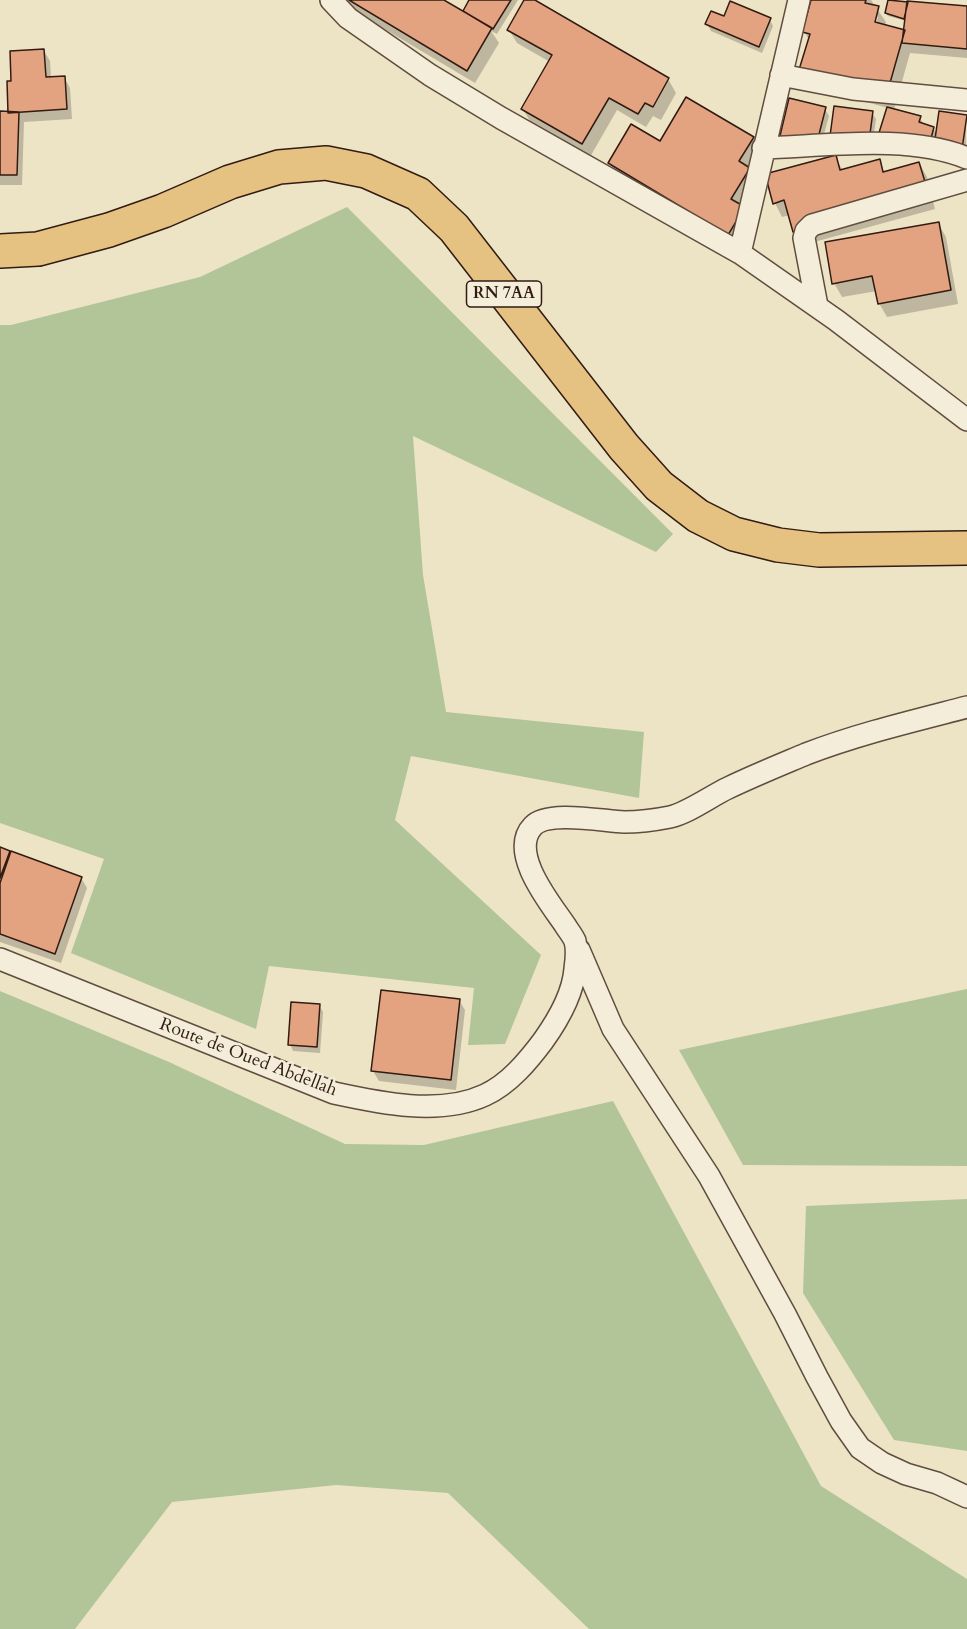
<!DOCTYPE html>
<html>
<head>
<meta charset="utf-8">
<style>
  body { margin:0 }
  canvas { display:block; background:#ede3c5 }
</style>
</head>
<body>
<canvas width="967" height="1629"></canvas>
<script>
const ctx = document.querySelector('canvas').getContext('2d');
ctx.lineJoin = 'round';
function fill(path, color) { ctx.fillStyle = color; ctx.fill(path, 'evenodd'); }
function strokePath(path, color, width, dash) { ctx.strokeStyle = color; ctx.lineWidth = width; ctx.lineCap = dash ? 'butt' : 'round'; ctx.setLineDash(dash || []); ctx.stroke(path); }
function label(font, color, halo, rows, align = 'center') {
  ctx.font = font + ' Cardo,serif'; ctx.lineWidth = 5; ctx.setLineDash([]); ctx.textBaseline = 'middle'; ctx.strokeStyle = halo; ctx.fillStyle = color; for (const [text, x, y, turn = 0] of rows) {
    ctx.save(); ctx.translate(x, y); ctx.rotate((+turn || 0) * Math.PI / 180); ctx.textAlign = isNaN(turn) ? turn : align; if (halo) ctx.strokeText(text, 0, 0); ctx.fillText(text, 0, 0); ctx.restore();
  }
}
fill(new Path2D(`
  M347 207 673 534 656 552 413 436 423 575 446 712 644 732 639 798 411 756 395 820 541 955 505 1044 468 1045 474 988 269 966 256 1029 71 953 104 859 0 823V325H11L200 277Z
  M967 989V1166L743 1165 679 1050Z
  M0 991 169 1062 345 1144 424 1145 613 1101 821 1486 967 1579V1629H589L448 1493 336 1485 172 1502 75 1629H0Z
  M967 1199V1451L894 1440 803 1293 806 1206Z`), '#b2c599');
fill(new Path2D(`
  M336 0H441L468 16 465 11 471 0H518L497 34 491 31 499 43 475 83Z
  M525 0H532L668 79 676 93 661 120 653 116 646 127 617 110 590 157 531 123 523 109 550 62 517 43 509 30Z
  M813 0H871L886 22 885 26 905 32 906 21 888 16 886 13 890 0 908 3 967 8V58L910 53 894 110 920 118 924 125 933 128 937 135 966 116V155L940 152 888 108 808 86 809 40 804 31ZM875 17H878L875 30Z
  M724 18 770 20 773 26 762 53 711 31 707 24Z
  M44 51 50 61 51 78 64 77 70 88 72 119 24 122 22 185H0V113H10L13 82Z
  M825 109 829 116 818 156 784 147Z
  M872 113 876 119 871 155 842 151Z
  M753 138 761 152 737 248 618 177 610 163 660 143Z
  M835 157 843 171 879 161 885 173 919 163 927 177 935 209 803 245 795 231 790 215 782 217 775 203Z
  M938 223 946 237 958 304 887 317 879 303 877 291 842 297 834 283Z
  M0 849 8 852 11 856 81 878 87 888 61 963 0 942Z
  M459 1000 465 1010 456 1090 379 1081 373 1071Z
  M319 1006 323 1012 320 1053 293 1051 290 1044Z`), '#0003');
const building = new Path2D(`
  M349 0H444L492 28 467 71Z
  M469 0H511L493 29 463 11Z
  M524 0H535L669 78 653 107 645 103 638 114 609 98 582 144 521 109 552 55 507 30Z
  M811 0H866L865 3 879 6 875 22 905 30 886 97 798 73 810 34 802 32Z
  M888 0 908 2 904 19 885 13Z
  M730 1 771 18 759 47 705 24 711 11 724 16Z
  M907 1 967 6V49L902 43Z
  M44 49 46 77 65 76 67 109 8 113 7 81H11L10 51Z
  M686 97 754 137 739 161 750 168 731 199 745 207 728 235 608 163 631 124 660 141Z
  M789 98 826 107 815 150 779 140Z
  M834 106 873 111 868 149 830 136Z
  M887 107 921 116 919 122 934 127 928 150 878 136Z
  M0 111 19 112 17 175H0Z
  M939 111 967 115 962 149 934 146Z
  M836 155 840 170 880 159 883 172 919 162 929 195 793 232 784 200 773 204 765 174Z
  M939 222 951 290 878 304 872 276 832 284 825 242Z
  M0 847 10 851 0 878Z
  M11 851 82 877 55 954 0 934V883Z
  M381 990 460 999 451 1080 371 1071Z
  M291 1002 320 1004 317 1047 288 1045Z`);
fill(building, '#e4a380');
strokePath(building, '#311b12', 1.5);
const street = new Path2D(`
  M331 0 348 18 430 75 501 118 740 253 836 320 967 420
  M781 75 853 89 967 100
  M763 148C826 146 909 134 967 158
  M740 253 799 0
  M817 306 804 238 806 231 812 225 967 180
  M579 950 613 1029 709 1176 785 1314 817 1377 841 1421 860 1448 882 1463 906 1474 937 1483 967 1497
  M0 959 334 1093C380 1103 440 1116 485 1095 509 1084 528 1061 543 1041 558 1020 573 995 575 969 576 962 577 948 575 941 573 936 568 930 565 925 550 903 508 852 533 826 548 810 602 821 624 822 639 822 655 820 670 817 688 813 711 796 728 788 753 776 780 765 806 754 858 734 913 721 967 707`);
const primary = new Path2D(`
  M0 251 38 249 109 230 163 211 230 182 279 167 326 163 366 171 418 194 454 228 624 447 659 486 698 516 734 534 778 545 819 550 967 548`);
strokePath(street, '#604d3f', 24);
strokePath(primary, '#311b12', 36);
strokePath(street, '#f3edd9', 21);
strokePath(primary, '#e6c282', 33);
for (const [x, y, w] of [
  [504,294,75]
]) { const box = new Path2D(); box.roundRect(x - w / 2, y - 13, w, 26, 4.5); ctx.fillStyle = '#f3edd9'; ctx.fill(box); strokePath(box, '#311b12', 1.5); }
label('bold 16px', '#311b12', null, [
  ["RN 7AA",504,294]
]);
label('18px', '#311b12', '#f3edd9', [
  ["Route de Oued Abdellah",248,1058,21]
]);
</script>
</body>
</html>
